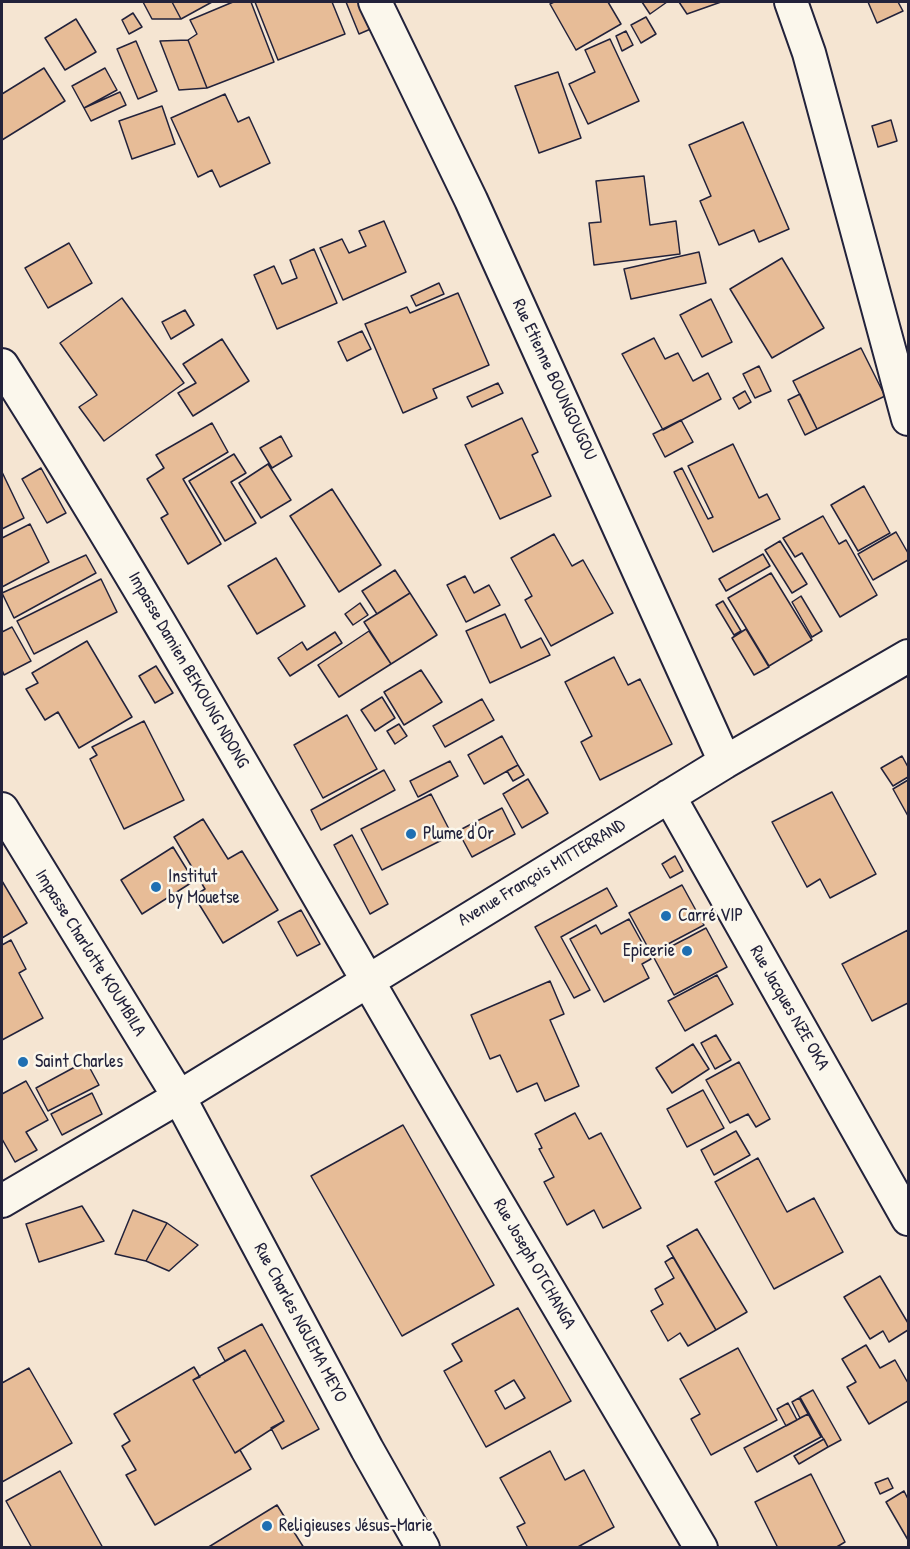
<!DOCTYPE html>
<html>
<head>
<meta charset="utf-8">
<style>
  body { margin:0 }
  #map { position:relative; width:910px; height:1549px; overflow:hidden; background:#f5e5d2; font-family:"Patrick Hand",sans-serif }
  canvas { display:block }
  .frame { position:absolute; inset:0; border:3px solid #22223b; pointer-events:none }
</style>
</head>
<body>
<div id="map">
<canvas width="910" height="1549"></canvas>
<div class="frame"></div>
</div>
<script>
const ctx = document.querySelector('canvas').getContext('2d');
ctx.lineJoin = 'round';
function fill(path, color) { ctx.fillStyle = color; ctx.fill(path, 'evenodd'); }
function strokePath(path, color, width, dash) { ctx.strokeStyle = color; ctx.lineWidth = width; ctx.lineCap = dash ? 'butt' : 'round'; ctx.setLineDash(dash || []); ctx.stroke(path); }
function label(font, color, halo, rows, align = 'center') {
  ctx.font = font + ' "Patrick Hand",sans-serif'; ctx.lineWidth = 5; ctx.setLineDash([]); ctx.textBaseline = 'middle'; ctx.strokeStyle = halo; ctx.fillStyle = color; for (const [text, x, y, turn = 0] of rows) {
    ctx.save(); ctx.translate(x, y); ctx.rotate((+turn || 0) * Math.PI / 180); ctx.textAlign = isNaN(turn) ? turn : align; if (halo) ctx.strokeText(text, 0, 0); ctx.fillText(text, 0, 0); ctx.restore();
  }
}
const building = new Path2D(`
  M143 2H172L181 19H152Z
  M172 2H212L181 19Z
  M233 2H251L274 62 207 88 188 40 197 34 190 20Z
  M255 2H332L345 34 278 60Z
  M346 2H369L380 25 359 34Z
  M554 2H608L621 24 576 50 550 4Z
  M642 2H667L650 14Z
  M679 2H721L687 14Z
  M868 2H898L903 11 877 23Z
  M133 13 142 27 129 34 122 20Z
  M646 17 656 34 641 43 631 25Z
  M76 19 96 52 65 70 45 38Z
  M626 31 633 45 622 51 616 36Z
  M610 39 639 101 588 124 569 84 595 72 585 50Z
  M188 40 207 88 179 90 160 41Z
  M136 41 157 91 138 99 117 49Z
  M44 68 65 101 2 140V94Z
  M105 68 117 90 84 108 72 86Z
  M558 72 581 138 539 153 515 86Z
  M120 92 126 105 91 121 84 108Z
  M225 94 238 122 249 117 270 163 220 187 212 170 198 177 171 118Z
  M162 106 175 144 132 159 119 121Z
  M891 120 897 141 878 147 872 126Z
  M743 122 789 229 759 242 754 230 719 245 700 201 711 196 689 145Z
  M644 176 650 225 676 221 680 254 594 265 589 223 601 222 596 181Z
  M384 221 406 272 343 300 320 248 342 239 349 253 366 246 359 231Z
  M69 243 92 283 48 308 25 268Z
  M314 249 337 303 277 329 254 275 274 266 282 284 297 278 290 260Z
  M699 252 706 283 631 299 624 269Z
  M782 258 824 328 772 358 730 289Z
  M439 283 444 294 416 306 411 296Z
  M458 293 489 365 433 389 437 398 403 413 365 324 407 307 410 313Z
  M122 298 184 383 104 441 79 407 97 395 60 343Z
  M711 299 732 342 702 357 680 315Z
  M185 310 194 325 171 339 162 322Z
  M362 331 371 349 347 361 338 342Z
  M654 338 665 359 678 353 693 381 708 373 721 399 663 430 622 354Z
  M222 339 249 381 193 416 178 393 196 383 183 364Z
  M861 348 885 396 817 429 793 381Z
  M759 366 771 391 755 398 743 374Z
  M498 383 503 393 472 407 467 397Z
  M745 391 751 402 739 409 733 398Z
  M800 394 817 429 805 435 788 400Z
  M522 418 538 452 532 455 551 496 500 519 465 445Z
  M681 420 693 442 665 457 653 434Z
  M212 423 228 452 183 479 221 544 188 564 161 518 168 514 147 479 164 468 156 455Z
  M281 436 292 456 272 468 260 448Z
  M733 444 759 498 767 494 780 519 713 552 674 472 682 468 708 519 713 517 688 466Z
  M234 454 246 473 231 482 256 523 225 541 189 481Z
  M268 464 291 500 261 518 239 483Z
  M41 468 66 513 47 523 22 479Z
  M2 472 24 518 2 529Z
  M864 486 890 533 858 551 831 505Z
  M332 489 381 565 339 592 290 516Z
  M823 516 839 544 846 540 877 595 840 617 802 553 795 557 783 538Z
  M30 524 49 562 2 587V538Z
  M896 532 908 553V560L873 580 858 554Z
  M554 534 572 566 583 560 613 613 551 646 525 600 532 596 511 558Z
  M780 541 807 584 792 593 765 550Z
  M763 554 770 566 726 591 719 579Z
  M86 555 96 573 14 618 2 593Z
  M276 558 305 606 257 634 228 586Z
  M395 570 410 593 377 614 362 591Z
  M771 573 812 640 769 666 728 598Z
  M465 576 474 593 489 585 500 605 466 622 447 585Z
  M101 579 117 612 34 654 17 621Z
  M410 593 437 635 391 664 364 622Z
  M801 596 822 631 812 637 792 602Z
  M723 601 741 631 734 635 716 605Z
  M360 603 368 615 353 625 345 614Z
  M505 614 521 648 541 638 550 655 490 683 466 631Z
  M12 627 31 661 4 675 2 670V632Z
  M746 629 769 667 754 675 732 638Z
  M369 631 391 664 339 697 318 665Z
  M335 632 342 643 290 676 278 658 302 642 307 650Z
  M87 641 132 717 79 748 58 712 45 720 26 689 38 683 32 673Z
  M614 657 628 685 640 679 672 744 600 780 581 742 592 736 565 682Z
  M156 666 173 693 155 703 139 676Z
  M421 670 442 702 404 725 384 692Z
  M382 697 395 718 375 731 361 710Z
  M482 699 494 720 445 747 433 726Z
  M347 715 377 769 323 798 294 745Z
  M144 721 184 800 124 829 90 759 97 755 92 747Z
  M399 724 407 736 395 744 387 731Z
  M502 736 518 765 484 784 468 755Z
  M902 756 908 767V777L893 786 881 768Z
  M450 761 458 776 418 797 410 781Z
  M518 765 524 775 513 781 507 771Z
  M384 770 395 790 321 830 311 810Z
  M528 779 548 813 522 828 503 794Z
  M908 780V816L893 789Z
  M832 792 876 874 830 898 820 879 807 887 772 822Z
  M431 794 452 835 382 870 361 829Z
  M502 808 515 834 472 857 458 831Z
  M203 819 228 859 242 851 278 910 223 943 194 896 205 889 174 837Z
  M352 835 388 904 370 914 334 845Z
  M173 847 194 881 142 914 121 880Z
  M675 856 683 871 670 878 662 864Z
  M2 881 27 923 2 938Z
  M682 885 704 925 651 953 629 913Z
  M607 888 617 906 561 937 590 990 574 998 535 927Z
  M301 910 320 944 297 956 278 922Z
  M629 919 651 959 642 964 649 978 604 1002 570 939 596 925 601 934Z
  M706 928 727 967 674 995 653 956Z
  M908 930V1003L872 1021 842 964Z
  M11 940 26 969 19 973 43 1018 2 1040V945Z
  M717 975 733 1004 685 1031 668 1001Z
  M550 981 564 1014 550 1020 579 1086 545 1101 537 1083 517 1092 500 1055 490 1059 471 1015Z
  M716 1035 731 1060 715 1069 701 1043Z
  M693 1044 709 1069 672 1093 656 1068Z
  M86 1061 99 1085 48 1111 36 1088Z
  M739 1062 770 1119 756 1127 748 1114 730 1123 706 1080Z
  M26 1081 48 1120 26 1132 37 1150 15 1162 2 1139V1094Z
  M703 1090 724 1128 687 1147 667 1109Z
  M92 1093 102 1114 62 1135 51 1114Z
  M575 1113 589 1139 601 1133 641 1208 603 1228 594 1210 567 1225 544 1182 554 1177 539 1149 542 1148 535 1134Z
  M403 1125 494 1285 402 1336 311 1176Z
  M736 1131 750 1155 714 1175 701 1150Z
  M758 1158 787 1212 814 1198 843 1252 774 1289 715 1182Z
  M82 1206 104 1241 39 1262 26 1224Z
  M133 1210 167 1223 146 1261 115 1254Z
  M167 1223 198 1245 169 1271 146 1261Z
  M697 1229 747 1312 716 1330 667 1246Z
  M673 1257 716 1330 688 1346 680 1333 668 1341 651 1311 663 1304 655 1289 674 1278 665 1262Z
  M880 1276 908 1323V1330L889 1342 883 1331 870 1339 844 1297Z
  M518 1308 571 1401 486 1447 444 1371 462 1361 452 1344ZM514 1380 525 1398 505 1409 495 1391Z
  M262 1324 319 1429 282 1449 271 1428 284 1421 245 1350 225 1361 218 1348Z
  M866 1345 880 1368 895 1360 908 1383V1401L869 1424 847 1387 856 1382 842 1359Z
  M738 1348 777 1420 711 1455 691 1419 700 1414 680 1379Z
  M245 1350 284 1421 235 1453 193 1380Z
  M194 1367 200 1377 193 1380 235 1453 240 1450 251 1469 155 1525 126 1475 136 1470 122 1446 130 1441 114 1414Z
  M29 1368 72 1443 2 1482V1383Z
  M813 1390 841 1440 828 1447 800 1397Z
  M799 1398 808 1414 800 1418 792 1402Z
  M788 1403 797 1420 786 1426 777 1409Z
  M808 1414 821 1437 757 1472 744 1448Z
  M824 1439 828 1447 799 1464 794 1456Z
  M550 1451 565 1480 584 1470 614 1527 576 1548H528L517 1527 525 1523 500 1478Z
  M60 1471 103 1548H32L6 1501Z
  M811 1474 845 1542 835 1548H778L755 1502Z
  M888 1478 893 1488 880 1494 875 1483Z
  M904 1491 908 1499V1540L886 1502Z
  M277 1505 304 1548H207Z`);
fill(building, '#e7bc97');
strokePath(building, '#22223b', 1.5);
const minor = new Path2D(`
  M375 2 471 200 725 762
  M791 2 809 53 908 419
  M2 365C129 565 246 771 365 976 475 1167 589 1357 701 1548
  M669 796 908 1219
  M2 809 179 1097 367 1449 423 1548
  M2 1201 179 1097 725 762 908 656`);
strokePath(minor, '#22223b', 36);
strokePath(minor, '#fbf7ec', 32);
for (const [x, y, r, color] of [
  [411,834,6,"#1f6fb2"],
  [156,887,6,"#1f6fb2"],
  [666,916,6,"#1f6fb2"],
  [687,951,6,"#1f6fb2"],
  [23,1062,6,"#1f6fb2"],
  [267,1526,6,"#1f6fb2"]
]) { const dot = new Path2D(); dot.arc(x, y, r, 0, 2 * Math.PI); ctx.fillStyle = color; ctx.fill(dot); strokePath(dot, '#fbf7ec', 2); }
label('18px', '#22223b', '#fbf7ec', [
  ["Rue Etienne BOUNGOUGOU",554,380,65],
  ["Impasse Damien BEKOUNG NDONG",188,670,60],
  ["Avenue François MITTERRAND",542,873,-31],
  ["Impasse Charlotte KOUMBILA",90,953,58],
  ["Rue Jacques NZE OKA",789,1008,60],
  ["Rue Joseph OTCHANGA",534,1264,60],
  ["Rue Charles NGUEMA MEYO",300,1323,62]
]);
label('18px', '#22223b', '#fbf7ec', [
  ["Plume d'Or",423,834],
  ["Institut",168,877],
  ["by Mouetse",168,898],
  ["Carré VIP",678,916],
  ["Epicerie",675,951,"right"],
  ["Saint Charles",35,1062],
  ["Religieuses Jésus-Marie",279,1526]
], 'left');
</script>
</body>
</html>
